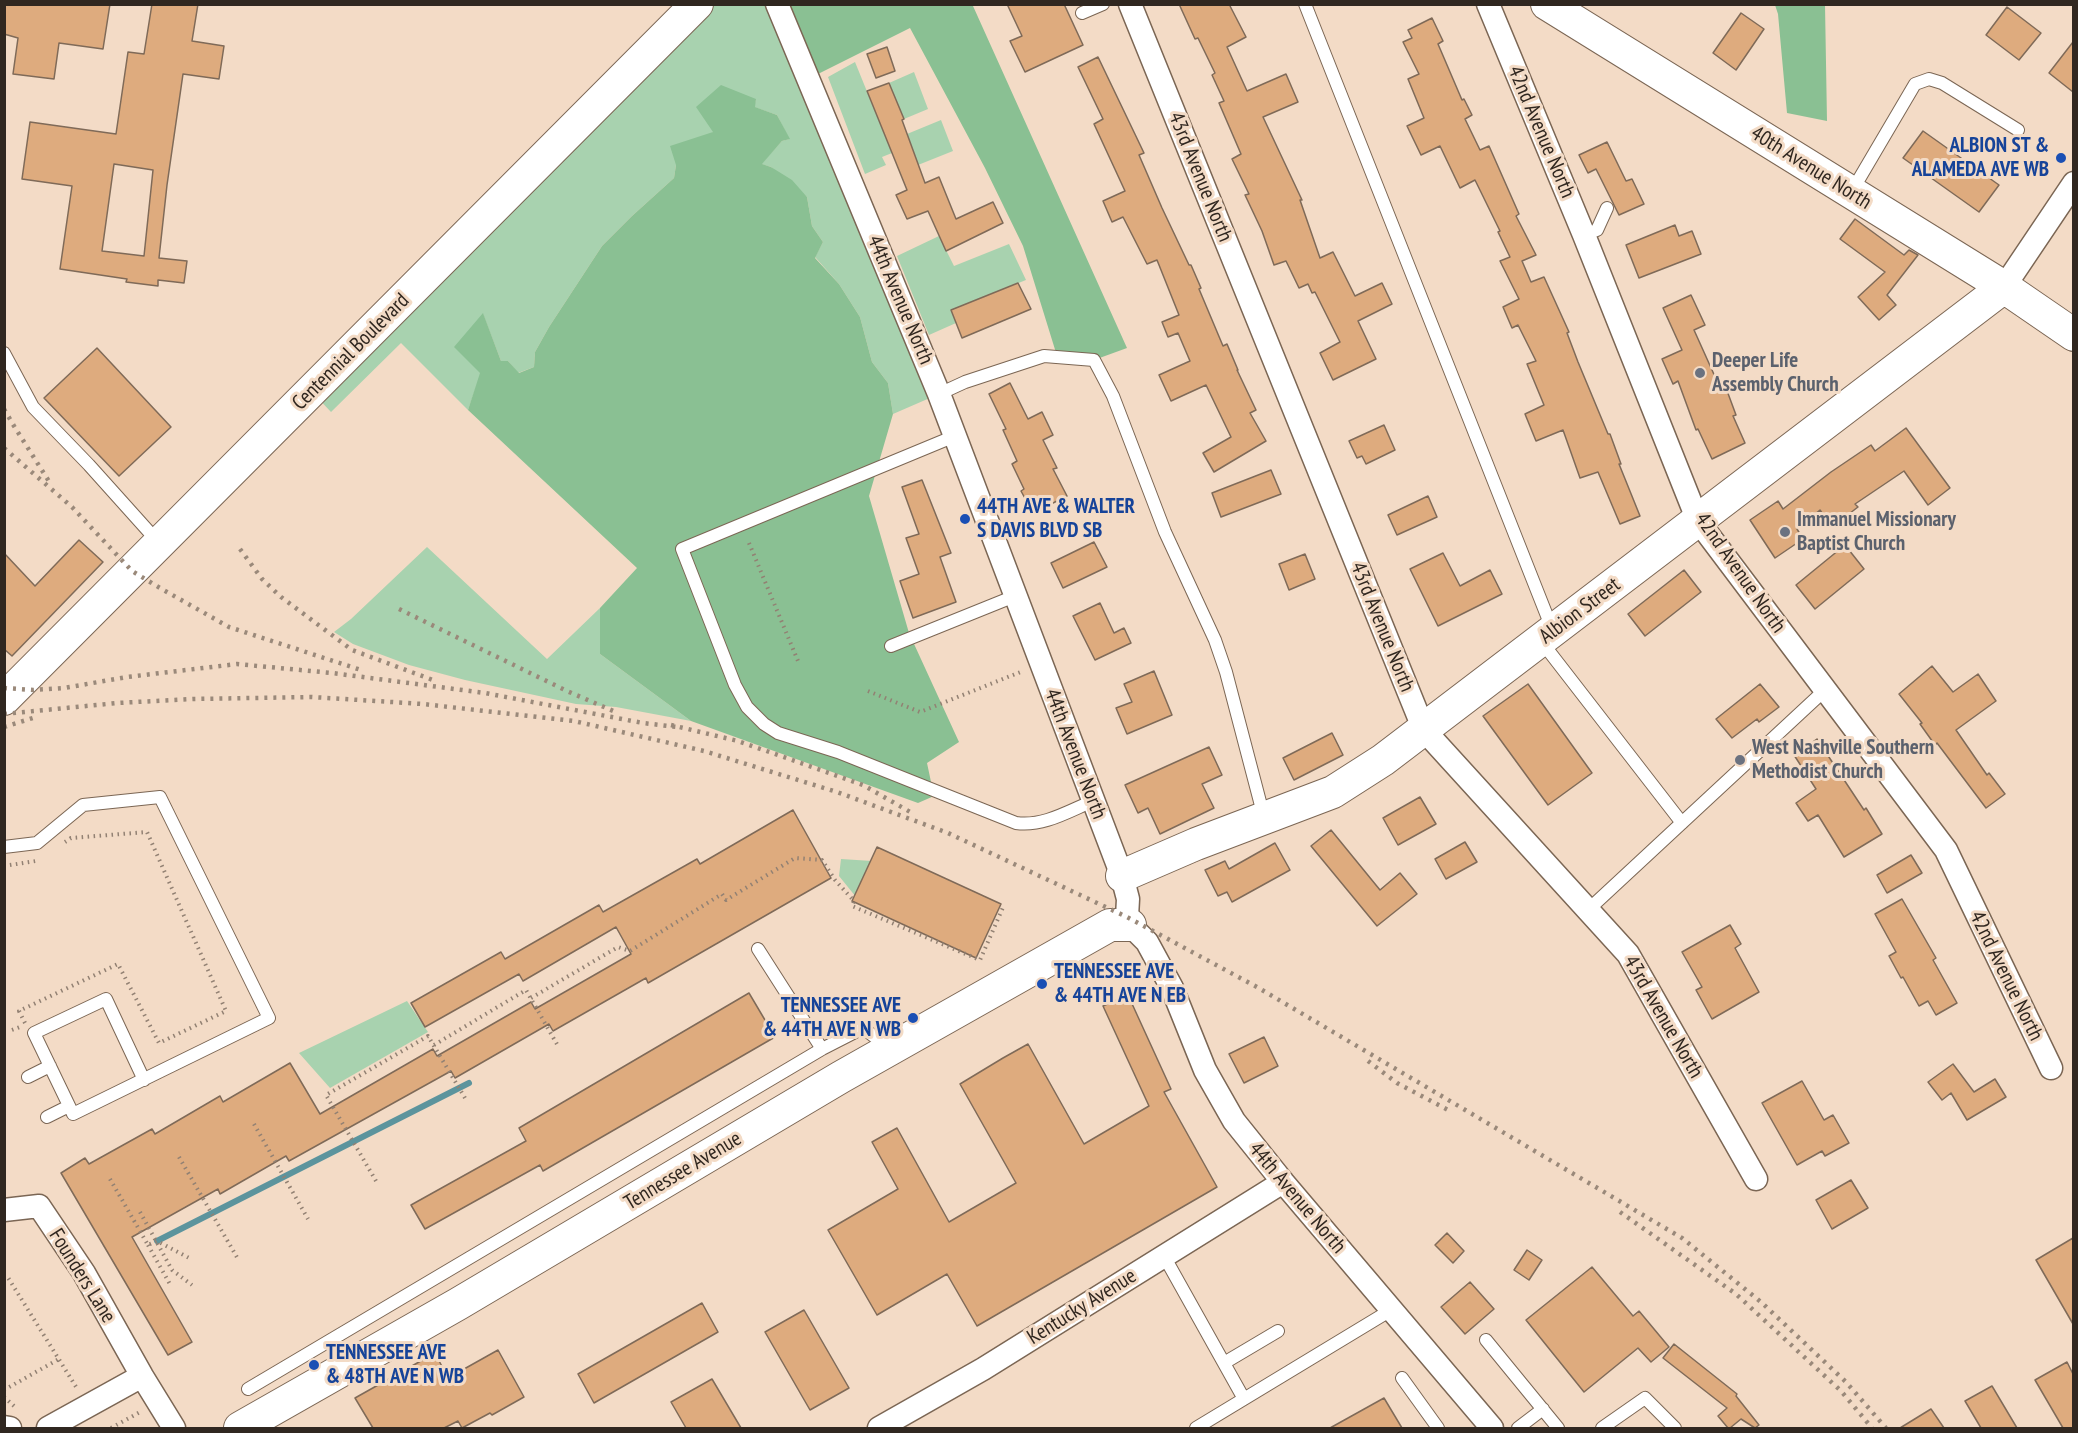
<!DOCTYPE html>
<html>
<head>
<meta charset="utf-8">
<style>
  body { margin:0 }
  #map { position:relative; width:2078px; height:1433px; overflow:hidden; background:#f3dbc6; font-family:"PT Sans Narrow",sans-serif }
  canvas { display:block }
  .frame { position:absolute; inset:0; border:6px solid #302720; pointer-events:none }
</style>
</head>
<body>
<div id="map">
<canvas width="2078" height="1433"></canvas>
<div class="frame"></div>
</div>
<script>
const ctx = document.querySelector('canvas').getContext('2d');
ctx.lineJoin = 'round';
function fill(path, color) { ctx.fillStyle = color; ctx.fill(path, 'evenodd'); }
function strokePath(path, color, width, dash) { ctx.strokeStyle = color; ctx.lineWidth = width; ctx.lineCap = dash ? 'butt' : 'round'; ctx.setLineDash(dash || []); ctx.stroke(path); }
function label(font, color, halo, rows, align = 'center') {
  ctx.font = font + ' "PT Sans Narrow",sans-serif'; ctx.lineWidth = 6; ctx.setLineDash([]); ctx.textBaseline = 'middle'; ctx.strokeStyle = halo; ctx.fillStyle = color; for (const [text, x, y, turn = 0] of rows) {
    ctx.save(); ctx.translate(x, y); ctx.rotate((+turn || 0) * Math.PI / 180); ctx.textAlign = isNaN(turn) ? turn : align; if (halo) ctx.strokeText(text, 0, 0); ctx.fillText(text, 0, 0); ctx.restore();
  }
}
fill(new Path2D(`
  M701 4H770L939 394 893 414 888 383 872 362 860 317 839 284 815 257 823 242 812 226 807 197 771 167 761 164 782 141 789 139 777 115 754 107 756 99 713 132 676 165 674 178 632 216 602 246 549 327 535 352 534 367 518 373 508 361H501L483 314 481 373 468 410 401 343 331 412 312 392Z
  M855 62 892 153 882 157 886 165 865 174 828 77Z
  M914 72 928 109 904 119 889 83Z
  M941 120 953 151 918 165 907 134Z
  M939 236 954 266 1009 244 1026 280 951 310 956 323 929 335 897 256Z
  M427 547 547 659 600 608V654L691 721 616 707 576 704 465 680 409 665 353 644 334 632 351 619Z
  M841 859 872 861 856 897 839 876Z
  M407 1001 428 1032 330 1088 299 1053Z`), '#a8d2af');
fill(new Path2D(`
  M778 5H976L973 6 1127 348 1094 360 1057 356 1023 246 985 168 910 28 808 79Z
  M1775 5H1825L1827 121 1787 113 1778 14Z
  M721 85 756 99 755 107 777 115 790 139 782 141 762 164 771 167 792 180 807 197 812 226 823 242 815 258 839 284 860 317 872 362 888 383 893 414 869 496 909 633 959 742 927 763 934 796 918 803 691 721 600 654V608L637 568 468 410 480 373 454 347 483 313 501 361H508L519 373 534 367 535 352 549 327 602 246 632 216 674 178 676 165 670 146 713 132 696 107Z`), '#8ac093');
strokePath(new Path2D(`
  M157 1241 469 1083`), '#5c949d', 6);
const building = new Path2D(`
  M4 4H110L103 49 59 43 54 79 13 74 18 38 4 34Z
  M152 4H198L192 41 224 46 219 79 183 74 167 185 159 258 187 261 184 283 158 280V286L126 282 127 279 60 269 72 186 22 179 30 122 116 134 128 52 144 54ZM114 164 153 170 144 256 102 251Z
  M1007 4H1064L1083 45 1025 72 1010 41 1022 36Z
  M1179 4H1229L1246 37 1227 47 1247 91 1286 74 1298 102 1263 117 1302 200H1300L1320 258 1333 252 1355 296 1382 283 1392 304 1358 321 1376 359 1333 380 1320 353 1340 342 1315 292 1312 293 1308 284 1299 288 1286 261 1274 265 1262 231 1245 195 1249 194 1232 159 1241 154 1219 103 1224 101 1212 75 1215 73 1198 38 1195 39Z
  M2007 7 2041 33 2019 60 1986 35Z
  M1741 13 1764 29 1736 70 1713 53Z
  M1432 18 1443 41 1438 44 1462 100 1464 99 1472 115 1465 119 1480 150 1489 146 1519 214 1516 216 1536 255 1522 261 1531 282 1544 277 1569 332 1567 333 1578 362 1608 434H1610L1621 464H1619L1640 516 1620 524 1598 472 1580 478 1563 430 1536 441 1525 414 1544 405 1527 364 1536 361 1518 325 1512 328 1503 307 1519 299 1500 261 1510 257 1498 232 1500 231 1475 180 1460 188 1440 146 1421 155 1407 126 1424 118 1408 79 1419 74 1403 42 1412 38 1408 30Z
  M2073 42V92L2049 73Z
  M887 47 895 71 876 78 867 54Z
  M1098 57 1144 153 1139 155 1162 208 1189 265H1191L1201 288 1199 289 1223 346 1227 344 1238 370H1237L1256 410 1250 413 1266 441 1214 472 1203 453 1231 437 1206 385 1171 401 1159 375 1190 361 1178 333 1168 337 1162 322 1179 315 1157 260 1147 264 1123 217 1112 222 1103 201 1125 191 1094 124 1103 119 1078 67Z
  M889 83 904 119 902 120 925 183 939 177 956 219 993 202 1003 223 946 251 928 211 907 219 896 195 907 190 867 91Z
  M1923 131 1999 185 1979 212 1903 158Z
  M1607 142 1626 181 1632 179 1644 204 1619 215 1596 169 1588 173 1579 155Z
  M1855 219 1904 255 1909 250 1918 255 1887 295 1896 305 1879 320 1858 297 1885 272 1840 239Z
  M1675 225 1679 236 1692 231 1701 254 1639 278 1626 245Z
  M1018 283 1031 309 962 338 951 310Z
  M1691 295 1705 325 1694 330 1721 390 1726 388 1736 415 1733 416 1745 443 1712 459 1698 429 1696 430 1678 381 1673 384 1662 359 1682 350 1663 308Z
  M97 348 171 427 119 476 44 398Z
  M1010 383 1028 419 1042 412 1053 435 1043 440 1057 468 1053 469 1067 496 1033 513 1021 491 1024 489 1012 464 1017 461 1003 430 1006 429 989 394Z
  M1384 425 1395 450 1366 464 1362 456 1357 458 1349 441Z
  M1906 428 1950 488 1928 505 1904 471 1855 504 1858 507 1832 527 1820 510 1797 529 1803 539 1775 558 1750 520 1778 501 1783 509 1831 472 1871 445 1875 451Z
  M1271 470 1281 494 1221 517 1212 493Z
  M922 480 951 553 940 557 956 602 913 618 900 581 919 574 906 538 919 534 902 487Z
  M1428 496 1437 517 1397 535 1388 515Z
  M79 540 103 562 12 656 4 649V553L35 586Z
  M1094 542 1107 567 1063 588 1051 563Z
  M1845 545 1864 569 1815 609 1796 585Z
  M1443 553 1460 586 1490 570 1502 594 1438 626 1410 569Z
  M1305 554 1315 579 1289 590 1279 564Z
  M1684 570 1701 592 1645 636 1628 614Z
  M1100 603 1114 633 1124 628 1131 643 1095 660 1073 616Z
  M1932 666 1953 692 1978 674 1996 701 1956 730 1987 775 1989 773 2005 794 1986 808 1937 743 1935 745 1920 724 1922 723 1899 694Z
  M1154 671 1172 715 1127 734 1116 708 1132 702 1124 684Z
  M1528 684 1592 773 1548 805 1483 716Z
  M1760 684 1779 707 1759 722 1757 719 1732 738 1716 719Z
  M1332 733 1343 755 1294 780 1283 758Z
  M1817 739 1864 810 1866 808 1882 834 1844 857 1818 815 1808 821 1796 803 1816 789 1794 755Z
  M1209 747 1222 775 1202 784 1214 808 1160 834 1148 808 1138 813 1125 785Z
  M1420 797 1436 824 1398 845 1383 818Z
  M793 810 831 878 648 983 646 978 553 1031 549 1024 455 1078 451 1071 289 1161 286 1156 220 1194 218 1189 132 1237 192 1342 168 1355 61 1173 85 1158 89 1164 152 1129 155 1134 220 1096 223 1102 290 1063 320 1114 433 1049 437 1056 531 1002 535 1009 631 954 616 927 523 981 519 974 425 1027 411 1003 501 952 505 959 599 905 603 912 697 859 700 864Z
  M1331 830 1380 890 1400 873 1417 894 1377 926 1311 846Z
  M1465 842 1477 862 1446 879 1435 859Z
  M1275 843 1290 870 1232 902 1227 892 1218 896 1205 870 1225 861 1229 869Z
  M877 847 1001 904 976 958 852 901Z
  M1911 855 1922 873 1887 893 1877 875Z
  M1902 899 1936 958 1933 960 1957 1003 1936 1015 1928 1001 1919 1006 1903 977 1901 978 1889 956 1896 952 1875 914Z
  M1730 925 1741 944 1735 948 1759 992 1712 1019 1696 990 1702 987 1682 952Z
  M749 993 775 1037 543 1171 540 1165 425 1229 411 1205 526 1141 519 1128Z
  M1128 995 1171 1089 1164 1092 1217 1187 977 1326 947 1274 877 1315 828 1230 898 1189 872 1142 897 1128 949 1222 1016 1183 960 1084 1003 1058 1028 1044 1084 1144 1149 1106 1103 1006Z
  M1264 1037 1278 1066 1244 1083 1229 1054Z
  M1953 1064 1974 1092 1995 1079 2006 1097 1967 1120 1951 1093 1942 1100 1928 1082Z
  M1802 1081 1824 1120 1833 1115 1849 1143 1825 1156 1822 1151 1797 1165 1762 1103Z
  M1851 1180 1868 1208 1832 1229 1816 1200Z
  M1447 1233 1464 1251 1453 1263 1435 1245Z
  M2073 1238V1324L2036 1260Z
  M1527 1250 1542 1260 1529 1280 1514 1270Z
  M1592 1267 1633 1316 1639 1311 1669 1347 1651 1362 1638 1348 1584 1392 1526 1320Z
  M1470 1282 1494 1309 1465 1334 1441 1307Z
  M702 1303 718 1332 594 1403 578 1374Z
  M804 1310 849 1388 810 1410 765 1332Z
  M1674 1344 1737 1394 1736 1396 1759 1425 1755 1428 1741 1419 1730 1428H1728L1718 1416 1727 1408 1663 1358Z
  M498 1350 524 1397 492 1415 490 1413 462 1428 458 1421 444 1428H373L355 1398 435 1353 448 1378Z
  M2067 1362 2073 1374V1428H2063L2035 1380Z
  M712 1379 741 1428H686L671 1402Z
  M1992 1386 2017 1428H1981L1965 1401Z
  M1384 1398 1402 1428H1330Z
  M1931 1409 1944 1428H1900Z`);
fill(building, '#deab7e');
strokePath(building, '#7f6a58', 1.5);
const lane = new Path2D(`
  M1305 4 1553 631
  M1082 13 1103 4
  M1852 191 1915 84 1929 79 1942 83 2018 130
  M1584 235 1597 230 1607 208
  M4 353 33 407 89 465 159 543
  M939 394 965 382 1044 356 1094 360 1113 396 1165 532 1215 640 1226 672 1264 817
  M955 436 682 549 735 685 747 707 764 724 778 733 838 752 1016 823C1043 827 1069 811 1093 801
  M1541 641 1682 823
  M891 646 1015 596
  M4 847 37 843 83 805 160 797 269 1018 73 1114 34 1033 106 999 144 1080
  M1588 910 1825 690
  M822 1049 863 1028 888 1047
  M28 1077 50 1066
  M47 1117 69 1106
  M1164 1256 1244 1399
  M1486 1340 1558 1428
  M1224 1363 1278 1331
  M1402 1378 1438 1428
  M248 1389 822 1049 758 949
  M1196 1428 1391 1310
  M1518 1428 1543 1409
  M1602 1428 1645 1398 1675 1428`);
const street = new Path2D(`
  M777 4 939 394 1122 876 1128 899 1127 917 1130 925 1147 942 1172 988 1205 1070 1234 1121 1283 1182 1492 1428
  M1130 4 1424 730 1628 954 1756 1179
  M1488 4 1584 235 1698 521 1946 850 2051 1068
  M2004 287 2074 183
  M4 1210 39 1206 84 1273 142 1376 174 1428
  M4 1427 10 1428
  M48 1428 142 1376
  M879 1428 983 1369 1283 1182`);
const secondary = new Path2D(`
  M1547 4 2004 287 2074 335
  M4 699 697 4
  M1122 876 1196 844 1333 792 1383 760 2004 287
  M240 1428 458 1304 841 1077 1110 925H1130`);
strokePath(lane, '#7b6654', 14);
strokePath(street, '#7b6654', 25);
strokePath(secondary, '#7b6654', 34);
strokePath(new Path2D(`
  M749 543 798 661
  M868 691 920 712 1023 671
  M4 866 36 861
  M531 998 618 947 630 951 722 894 726 900 795 858 822 860 835 880 854 901 852 906 980 960 1004 905
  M25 1023 19 1011 118 964 159 1043 226 1011 147 832 71 838 65 842
  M12 1030 20 1027
  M434 1045 526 990 558 1046
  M254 1124 308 1219
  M179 1157 238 1259
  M110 1179 148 1245 157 1241 191 1259
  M376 1181 326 1095 428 1036 465 1098
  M140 1212 172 1270 192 1285
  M148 1245 171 1286
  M4 1277 7 1276 78 1390
  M4 1390 59 1359
  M4 1397 15 1407
  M111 1428 142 1411`), '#928173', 4, [1.5, 4.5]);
strokePath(lane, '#fff', 12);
strokePath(street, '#fff', 22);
strokePath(secondary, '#fff', 32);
strokePath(new Path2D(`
  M4 409 14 426 50 483
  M4 448 72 507 132 571 160 588 229 627 361 670
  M240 549 262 579 281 597 352 650 433 680
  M399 609 567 691 618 713
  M4 688 33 690 64 688 127 677 237 664 332 673 485 693 643 723 677 727
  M4 714 117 703 193 699 312 697 423 704 574 721 704 751 837 792 948 833 1127 917 1257 987 1682 1238 1761 1302 1846 1382 1886 1428
  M671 725 738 741 863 785 912 813
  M4 727 36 717
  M1368 1061 1397 1083 1450 1111
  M1620 1212 1736 1294 1841 1391 1872 1428`), '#9a897a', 4.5, [3, 6]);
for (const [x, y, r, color] of [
  [2061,158,6,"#1a4fb4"],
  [1700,373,6,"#6b7280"],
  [965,519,6,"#1a4fb4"],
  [1785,532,6,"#6b7280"],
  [1740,760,6,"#6b7280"],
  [1042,984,6,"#1a4fb4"],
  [913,1018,6,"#1a4fb4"],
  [314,1365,6,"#1a4fb4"]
]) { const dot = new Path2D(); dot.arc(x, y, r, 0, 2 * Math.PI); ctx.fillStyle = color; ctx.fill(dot); strokePath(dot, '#f3dbc6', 2); }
label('21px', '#302720', '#f3dbc6', [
  ["42nd Avenue North",1541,132,67],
  ["40th Avenue North",1811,168,32],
  ["43rd Avenue North",1200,177,68],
  ["44th Avenue North",900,300,67],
  ["Centennial Boulevard",351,352,-45],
  ["42nd Avenue North",1740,573,55],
  ["Albion Street",1580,611,-37],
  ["43rd Avenue North",1382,627,68],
  ["44th Avenue North",1075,754,69],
  ["42nd Avenue North",2006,976,64],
  ["43rd Avenue North",1663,1017,60],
  ["Tennessee Avenue",683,1171,-31],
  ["44th Avenue North",1297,1198,50],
  ["Founders Lane",82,1276,58],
  ["Kentucky Avenue",1082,1307,-32]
]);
label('bold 21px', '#164399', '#f3dbc6', [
  ["ALBION ST &",2049,146,"right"],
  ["ALAMEDA AVE WB",2049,170,"right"],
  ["44TH AVE & WALTER",977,507],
  ["S DAVIS BLVD SB",977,531],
  ["TENNESSEE AVE",1054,972],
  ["& 44TH AVE N EB",1054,996],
  ["TENNESSEE AVE",901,1006,"right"],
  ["& 44TH AVE N WB",901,1030,"right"],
  ["TENNESSEE AVE",326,1353],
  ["& 48TH AVE N WB",326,1377]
], 'left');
label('bold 21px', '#5b616d', '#f3dbc6', [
  ["Deeper Life",1712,361],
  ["Assembly Church",1712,385],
  ["Immanuel Missionary",1797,520],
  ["Baptist Church",1797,544],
  ["West Nashville Southern",1752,748],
  ["Methodist Church",1752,772]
], 'left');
</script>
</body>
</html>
